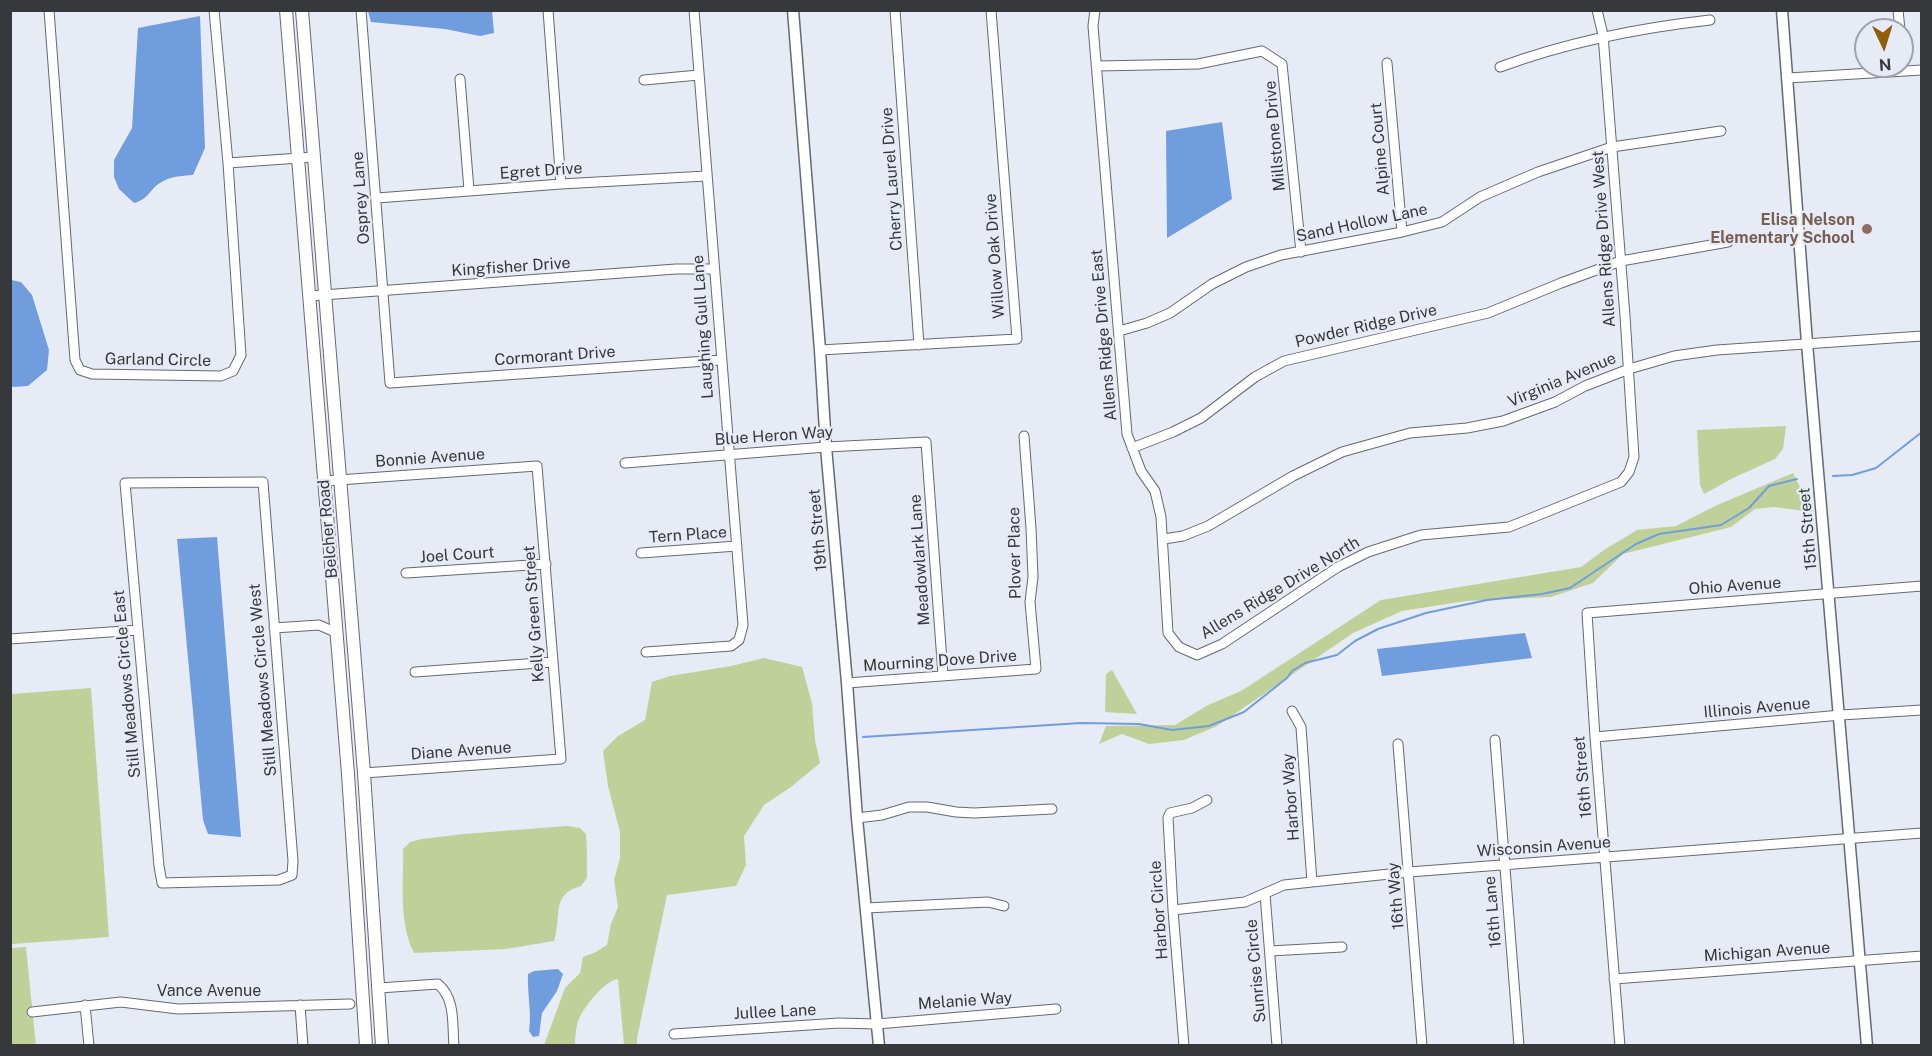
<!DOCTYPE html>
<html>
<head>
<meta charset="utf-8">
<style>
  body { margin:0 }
  #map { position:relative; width:1932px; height:1056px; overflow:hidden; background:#e7ebf5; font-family:"Public Sans",sans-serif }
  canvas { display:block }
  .frame { position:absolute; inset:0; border:12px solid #36383b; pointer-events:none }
  .north { position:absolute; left:1854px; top:18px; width:60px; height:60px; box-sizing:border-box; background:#e7ebf5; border:2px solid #a0a3ab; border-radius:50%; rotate:176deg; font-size:16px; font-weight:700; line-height:24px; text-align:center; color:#36383b }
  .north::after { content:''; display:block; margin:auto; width:21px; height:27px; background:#8f5d0c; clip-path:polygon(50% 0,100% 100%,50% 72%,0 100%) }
</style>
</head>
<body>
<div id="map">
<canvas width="1932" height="1056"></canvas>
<div class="frame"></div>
<div class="north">N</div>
</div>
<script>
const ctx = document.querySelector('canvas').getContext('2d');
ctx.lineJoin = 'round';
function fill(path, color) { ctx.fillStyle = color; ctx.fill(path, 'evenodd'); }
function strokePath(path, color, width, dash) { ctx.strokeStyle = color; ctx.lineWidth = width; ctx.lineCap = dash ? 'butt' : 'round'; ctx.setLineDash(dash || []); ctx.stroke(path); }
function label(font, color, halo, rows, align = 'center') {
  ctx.font = font + ' "Public Sans",sans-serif'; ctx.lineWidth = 4.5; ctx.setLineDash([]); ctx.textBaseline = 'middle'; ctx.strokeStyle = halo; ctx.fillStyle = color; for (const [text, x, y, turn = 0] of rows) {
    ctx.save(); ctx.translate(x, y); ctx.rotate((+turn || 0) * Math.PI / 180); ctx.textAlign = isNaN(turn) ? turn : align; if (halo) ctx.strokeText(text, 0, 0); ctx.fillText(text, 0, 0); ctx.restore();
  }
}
fill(new Path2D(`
  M1786 426 1783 449 1775 459 1733 478 1704 494 1700 485 1697 430Z
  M1793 473 1802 491 1805 511 1774 507 1755 509 1731 527 1623 554 1593 583 1551 597 1466 601 1402 611 1353 633 1217 726 1184 740 1149 744 1122 734 1099 744 1106 726 1175 725 1208 705 1241 691 1381 600 1581 567 1604 550 1637 530 1676 526 1715 506Z
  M764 658 802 667 812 703 815 740 820 763 791 787 764 805 744 836 746 865 736 886 667 895 637 1038V1045H624L618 979C604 981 583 1008 578 1021 576 1028 575 1038 575 1045H544L565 988 580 973 583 957 596 952 607 945 611 924 618 907 614 880 620 858V832L608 786 603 751 618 736 645 720 652 682 670 676 731 666Z
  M1112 670 1137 714 1105 712 1106 674Z
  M91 688 109 937 11 944V694Z
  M567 826 580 828 586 834 587 851V878L581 886C550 894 562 918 554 941L506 949 414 953C398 922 404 882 403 849L410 842 422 839 464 834Z
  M26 947 32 1007 27 1008 28 1017H33L36 1045H11V948Z`), '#bfd199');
fill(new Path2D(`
  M368 11H492L494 33 480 36 445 29 371 22Z
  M200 16 205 148 193 175C181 176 170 176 160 183 149 190 149 199 134 203L119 189 114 177V160L132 128 138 28Z
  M1222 122 1232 199 1167 238 1166 131Z
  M11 280 21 282 32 295 49 350 47 370 28 386 11 387Z
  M217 537 241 837 208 834 203 820 177 539Z
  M1525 633 1532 658 1382 676 1377 649Z
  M558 969 563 974 557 991 542 1013 539 1036 533 1037 529 1031C532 1013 527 993 528 974L534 971Z`), '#709ddd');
strokePath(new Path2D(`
  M1833 476 1852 475 1876 468 1922 432
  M863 737 1081 723 1139 724 1172 730 1209 726 1244 712 1287 678 1292 671 1305 663 1337 655 1355 641 1378 629 1426 613 1487 600 1542 594 1570 588 1636 544 1659 534 1721 525 1749 508 1769 486 1797 479`), '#709ddd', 2);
const minor = new Path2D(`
  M49 10 75 360 80 370 92 374 221 376 233 371 241 355 228 163 214 10
  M361 10 390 383 721 360
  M548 10 561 184
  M895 10 919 345
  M1095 10 1093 26 1127 434 1141 471 1155 491 1161 517 1168 633 1179 647 1197 655 1222 644 1338 567 1368 552 1421 535 1509 527 1621 482 1629 472 1634 457 1625 316 1603 35 1597 10
  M1898 10 1900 30
  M1387 63 1402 232
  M1097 66 1198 64 1262 51 1282 64 1301 252
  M1500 67C1568 42 1638 28 1710 20
  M1788 78 1922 70
  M460 79 469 190
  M644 80 699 75
  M228 163 314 157
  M377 198 561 184 706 176
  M309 296 676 269H714
  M1119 331 1147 323 1170 313 1212 284 1246 267 1281 255 1402 232 1442 222 1480 197 1538 172 1612 147 1721 131
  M820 350 1017 339 991 10
  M1132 448 1173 432 1201 418 1255 377 1284 361 1488 313 1561 283 1621 261 1728 242
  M625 463 826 447 926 442 943 675
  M324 481 537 466 561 759 364 773
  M263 482 293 861 292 875 279 880 162 883 159 866 125 483Z
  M1164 539 1183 536 1208 526 1293 476 1342 452 1410 433 1467 428 1503 421 1555 402 1585 386 1629 369 1674 356 1717 350 1922 336
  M641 553 737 546
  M406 573 546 564
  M274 628 319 625 337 633
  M10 639 138 630
  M646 652 731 646 739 640 743 625 694 10
  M415 672 553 662
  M847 683 1036 669 1030 602 1033 577 1031 528 1024 436
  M1292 711 1301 727 1312 882
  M1595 737 1841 715 1922 710
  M1495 740 1519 1046
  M1398 744 1422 1046
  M857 818 882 815 909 807H927L956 812 974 813 1052 809
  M1265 894 1277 1046
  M866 908 988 902 1004 906
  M1173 910 1245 902 1284 885 1312 882 1409 872 1922 833
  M1270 951 1342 947
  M1614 979 1922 956
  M379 988 438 984C456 999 452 1025 454 1046
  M85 1005 89 1046
  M300 1005 303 1046
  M32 1012 121 1002 178 1009 350 1004
  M674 1034 839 1023 877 1024 1056 1009
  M1184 1046 1173 910 1168 818 1170 813 1192 808 1207 800
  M1620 1046 1595 737 1587 613 1922 586`);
const tertiary = new Path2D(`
  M793 10 820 350 826 447 847 683 857 818 879 1046
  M1782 10 1807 343 1867 1046`);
const secondary = new Path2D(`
  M286 10 348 774 366 1046
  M302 10 364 773 382 1046`);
strokePath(minor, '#656971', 11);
strokePath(tertiary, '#656971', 13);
strokePath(secondary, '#656971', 14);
strokePath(minor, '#fff', 9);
strokePath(tertiary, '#fff', 10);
strokePath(secondary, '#fff', 12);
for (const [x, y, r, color] of [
  [1867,229,6,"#8d6e63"]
]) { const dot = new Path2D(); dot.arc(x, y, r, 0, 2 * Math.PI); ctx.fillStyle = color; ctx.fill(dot); strokePath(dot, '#e7ebf5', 2); }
label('16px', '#36383b', '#e7ebf5', [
  ["Millstone Drive",1275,136,-95],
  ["Alpine Court",1380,149,-95],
  ["Egret Drive",541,171,-4],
  ["Cherry Laurel Drive",892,179,-94],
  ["Osprey Lane",361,198,-94],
  ["Sand Hollow Lane",1362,223,-12],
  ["Allens Ridge Drive West",1604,239,-94],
  ["Willow Oak Drive",995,256,-94],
  ["Kingfisher Drive",511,267,-4],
  ["Powder Ridge Drive",1366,326,-13],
  ["Laughing Gull Lane",703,327,-94],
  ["Allens Ridge Drive East",1104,335,-95],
  ["Cormorant Drive",555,356,-4],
  ["Garland Circle",158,360,1],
  ["Virginia Avenue",1562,380,-23],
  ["Blue Heron Way",774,436,-4],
  ["Bonnie Avenue",430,458,-4],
  ["Belcher Road",328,529,-95],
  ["15th Street",1808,529,-95],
  ["19th Street",818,530,-95],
  ["Tern Place",688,535,-4],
  ["Plover Place",1015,553,-91],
  ["Joel Court",457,555,-4],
  ["Meadowlark Lane",920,560,-94],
  ["Ohio Avenue",1735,586,-4],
  ["Allens Ridge Drive North",1280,588,-31],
  ["Kelly Green Street",534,614,-94],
  ["Mourning Dove Drive",940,661,-4],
  ["Still Meadows Circle West",263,680,-95],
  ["Still Meadows Circle East",127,684,-95],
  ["Illinois Avenue",1757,708,-5],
  ["Diane Avenue",461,751,-4],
  ["16th Street",1583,777,-95],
  ["Harbor Way",1291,797,-94],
  ["Wisconsin Avenue",1544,847,-4],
  ["16th Way",1396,896,-95],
  ["Harbor Circle",1159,910,-94],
  ["16th Lane",1493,912,-95],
  ["Michigan Avenue",1767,952,-4],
  ["Sunrise Circle",1256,971,-95],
  ["Vance Avenue",209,991],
  ["Melanie Way",965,1001,-4],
  ["Jullee Lane",775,1012,-3]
]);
label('bold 16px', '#785e54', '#e7ebf5', [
  ["Elisa Nelson",1855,220],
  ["Elementary School",1855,238]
], 'right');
</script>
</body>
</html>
